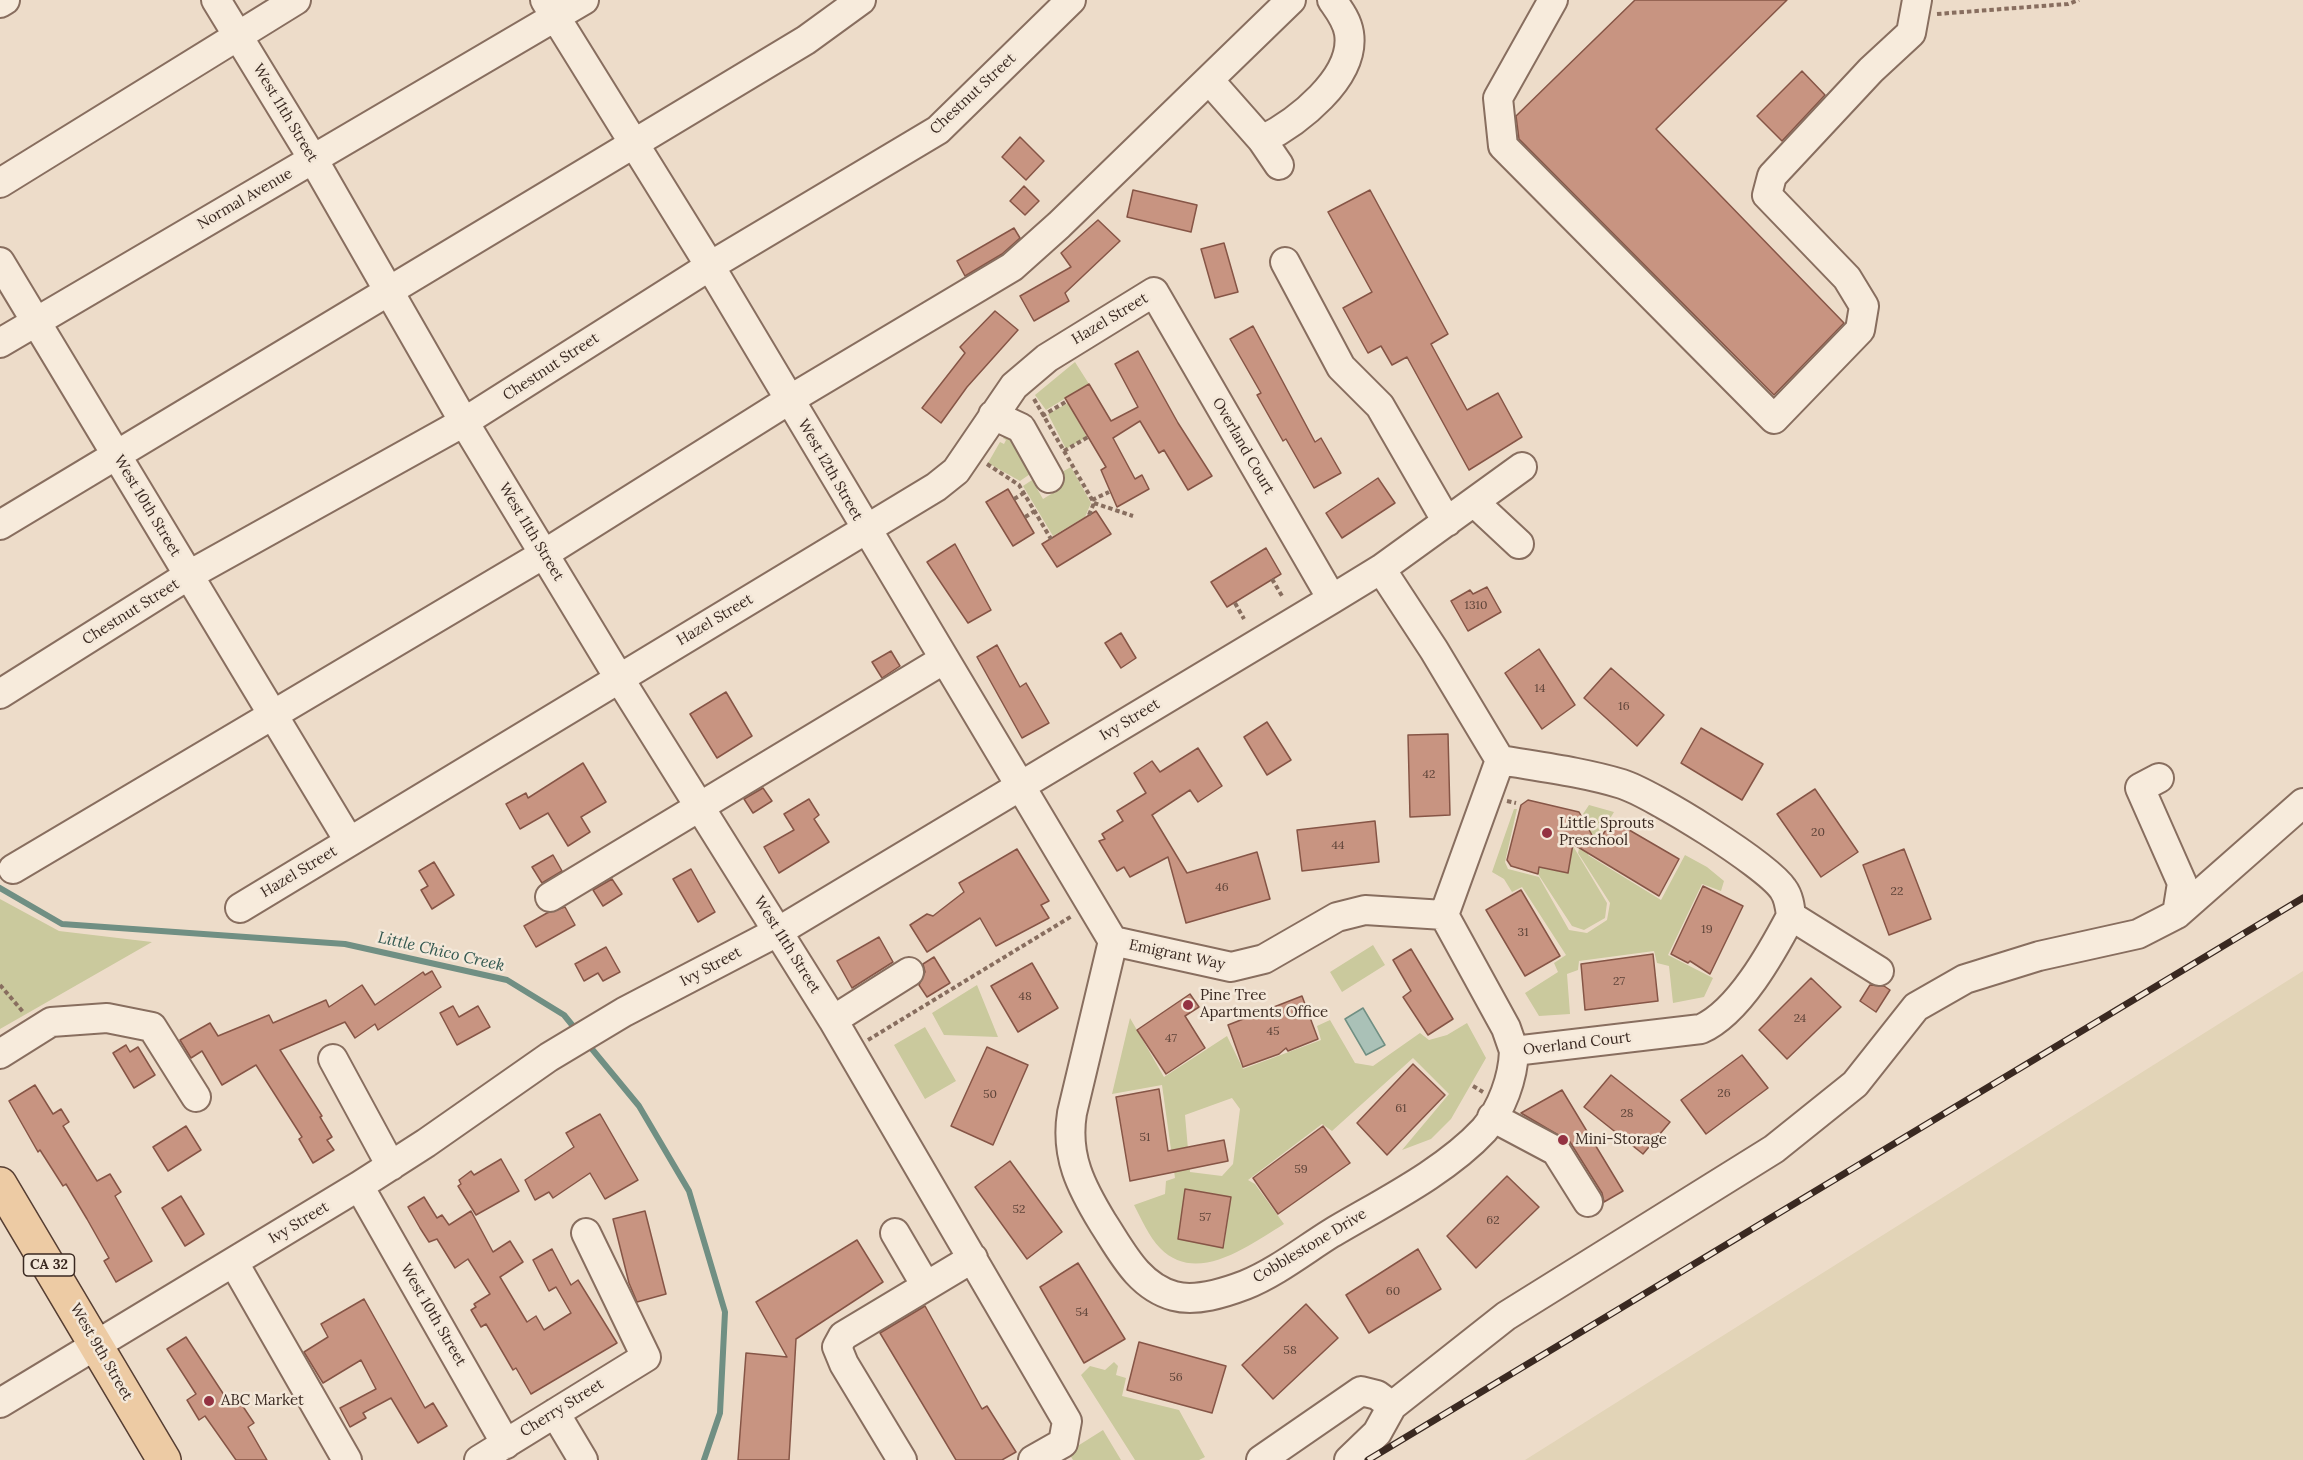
<!DOCTYPE html>
<html>
<head>
<meta charset="utf-8">
<style>
  body { margin:0 }
  canvas { display:block; background:#eddcc9 }
</style>
</head>
<body>
<canvas width="2303" height="1460"></canvas>
<script>
const ctx = document.querySelector('canvas').getContext('2d');
ctx.lineJoin = 'round';
function fill(path, color) { ctx.fillStyle = color; ctx.fill(path, 'evenodd'); }
function strokePath(path, color, width, dash) { ctx.strokeStyle = color; ctx.lineWidth = width; ctx.lineCap = dash ? 'butt' : 'round'; ctx.setLineDash(dash || []); ctx.stroke(path); }
function label(font, color, halo, rows, align = 'center') {
  ctx.font = font + ' Lora,serif'; ctx.lineWidth = 5; ctx.setLineDash([]); ctx.textBaseline = 'middle'; ctx.strokeStyle = halo; ctx.fillStyle = color; for (const [text, x, y, turn = 0] of rows) {
    ctx.save(); ctx.translate(x, y); ctx.rotate((+turn || 0) * Math.PI / 180); ctx.textAlign = isNaN(turn) ? turn : align; if (halo) ctx.strokeText(text, 0, 0); ctx.fillText(text, 0, 0); ctx.restore();
  }
}
fill(new Path2D(`
  M2303 971V1460H1525Z`), '#e2d4b7');
fill(new Path2D(`
  M1075 362 1089 384 1046 410 1035 395Z
  M1068 403 1087 437 1066 449 1048 414Z
  M1005 433 1017 442 1033 472 1020 481 988 463 1000 442 1004 444 1006 440 1003 438Z
  M1071 467 1091 503 1085 517 1053 536 1023 486 1032 480 1043 499 1061 488 1058 482 1060 473Z
  M1589 805 1614 812 1588 855 1661 900 1685 855 1707 867 1724 881 1721 891 1702 884 1668 955 1713 978 1704 997 1673 1003 1669 966 1657 963 1654 951 1579 961 1578 970 1567 974 1570 1014 1539 1016 1525 993 1558 972 1554 963 1566 955 1522 887 1512 892 1504 879 1492 872 1514 809H1517L1505 862 1508 869 1539 877 1569 930 1587 933 1607 920 1610 903 1578 853 1586 818 1583 814Z
  M1573 846 1607 903 1605 918 1584 930 1572 926 1538 874 1539 867 1568 873Z
  M0 899 59 931 152 942 0 1029Z
  M1373 945 1385 965 1342 992 1330 972Z
  M977 985 998 1037 944 1035 932 1013Z
  M1130 1018 1164 1077 1227 1036 1243 1069 1321 1040 1317 1026 1330 1020 1355 1063 1373 1066 1420 1033 1429 1040 1447 1035 1467 1023 1486 1058 1451 1119 1431 1139 1402 1150 1449 1094 1413 1058 1332 1131 1322 1124 1248 1180 1255 1184 1284 1224C1249 1245 1197 1286 1160 1248 1149 1237 1141 1218 1134 1205L1165 1194 1166 1181 1175 1178 1162 1085 1112 1094ZM1232 1098 1240 1109 1233 1164 1222 1176 1190 1172 1185 1115ZM1185 1189 1231 1197 1224 1247 1178 1239Z
  M925 1027 956 1081 925 1099 894 1045Z
  M1114 1362 1118 1366 1116 1375 1126 1378 1122 1396 1179 1410 1205 1457 1199 1460H1135L1081 1375 1090 1366 1105 1370Z
  M1103 1430 1121 1460H1073L1068 1452Z`), '#cac99d');
const water = new Path2D(`
  M1363 1008 1385 1045 1366 1055 1345 1019Z`);
fill(water, '#aac1b7');
strokePath(water, '#708f83', 1.5);
strokePath(new Path2D(`
  M0 888 62 924 345 944 507 980 564 1015 577 1031
  M587 1043 639 1106 689 1191 725 1312 720 1413 704 1460`), '#708f83', 6);
const building = new Path2D(`
  M1635 0H1787L1656 129 1844 323 1774 395 1519 139 1516 116Z
  M1802 71 1825 95 1782 141 1757 116Z
  M1020 137 1044 161 1026 180 1002 157Z
  M1024 186 1039 201 1025 215 1010 201Z
  M1133 190 1197 205 1191 232 1127 217Z
  M1370 190 1448 334 1431 344 1467 410 1498 393 1522 437 1469 470 1407 357 1392 365 1381 346 1368 353 1343 308 1372 292 1328 212Z
  M1098 220 1120 241 1065 293 1069 301 1034 321 1020 296 1071 267 1061 253Z
  M1014 228 1020 238 1002 254 965 276 957 261Z
  M1224 243 1238 292 1215 298 1201 249Z
  M995 311 1018 330 967 387 941 423 922 408 965 353 960 347Z
  M1253 326 1315 442 1321 438 1341 473 1314 488 1286 439 1283 441 1257 395 1261 393 1230 339Z
  M1138 351 1178 423 1212 476 1188 490 1164 450 1159 453 1140 421 1113 438 1135 479 1142 475 1149 489 1117 507 1101 470 1106 467 1065 398 1089 384 1111 421 1138 407 1115 364Z
  M1378 478 1395 503 1342 538 1326 513Z
  M1008 489 1034 533 1013 546 986 502Z
  M1096 511 1111 534 1057 567 1042 544Z
  M955 544 991 610 968 623 927 562Z
  M1266 548 1281 574 1227 607 1211 582Z
  M1487 587 1501 612 1468 631 1451 601 1470 590 1473 594Z
  M1121 633 1136 658 1121 668 1105 643Z
  M997 645 1020 687 1026 683 1049 723 1022 738 977 657Z
  M1539 649 1575 705 1542 729 1505 673Z
  M891 651 900 666 882 678 872 662Z
  M1611 668 1664 715 1637 746 1584 698Z
  M726 692 752 736 717 758 690 714Z
  M1267 722 1291 760 1267 775 1244 737Z
  M1701 728 1763 764 1742 800 1681 763Z
  M1448 734 1450 815 1410 817 1408 735Z
  M1198 748 1222 786 1198 802 1190 790 1152 815 1187 873 1257 852 1270 899 1186 923 1168 857 1130 877 1124 867 1117 871 1099 841 1105 839 1102 834 1123 821 1117 811 1146 793 1134 773 1152 761 1160 772Z
  M583 763 606 802 581 817 590 832 568 846 548 813 520 829 506 804 526 793 528 798Z
  M763 788 772 801 753 813 744 799Z
  M1815 789 1858 852 1821 877 1777 814Z
  M809 799 819 815 814 819 829 842 779 873 764 847 794 830 784 814Z
  M1528 800 1579 812 1597 844 1612 820 1679 859 1659 896 1573 844 1568 873 1539 867 1538 874 1511 866 1507 860 1521 805Z
  M1375 821 1379 862 1302 871 1297 830Z
  M1017 849 1049 901 1041 905 1049 918 996 946 980 918 927 952 910 925 927 914 933 916 964 892 959 883Z
  M1904 849 1931 919 1889 935 1863 865Z
  M553 855 562 871 542 883 532 867Z
  M434 862 454 895 432 909 421 890 428 886 419 871Z
  M691 869 715 912 698 922 673 879Z
  M612 879 622 894 603 906 593 890Z
  M1703 886 1743 906 1710 974 1690 961 1688 963 1671 954Z
  M1521 890 1560 956 1525 976 1486 910Z
  M565 907 575 925 536 947 524 926 547 913Z
  M879 937 893 962 852 988 837 961Z
  M606 947 620 972 603 981 598 973 584 981 575 964Z
  M1411 949 1453 1019 1428 1035 1403 997 1411 991 1393 960Z
  M1653 954 1658 1001 1585 1010 1581 964Z
  M934 957 950 983 927 997 919 985 925 972 923 964Z
  M1032 963 1058 1008 1018 1032 991 986Z
  M432 971 441 987 378 1030 375 1024 355 1038 345 1022 280 1050 322 1116 320 1117 332 1137 327 1140 334 1150 313 1163 299 1139 302 1137 256 1065 222 1085 202 1051 191 1058 180 1040 210 1023 218 1036 269 1015 273 1023 326 1000 329 1007 362 985 375 1005 423 972 425 975Z
  M1811 978 1841 1007 1787 1059 1759 1030Z
  M1870 985 1884 986 1890 990 1876 1012 1860 1001Z
  M1190 994 1199 1007 1185 1016 1205 1048 1166 1074 1137 1030Z
  M1302 996 1318 1039 1288 1051 1286 1048 1279 1054 1243 1067 1228 1025Z
  M453 1006 459 1017 478 1006 490 1027 457 1045 440 1013Z
  M126 1045 130 1052 138 1047 155 1075 134 1088 113 1053Z
  M987 1047 1028 1065 993 1145 951 1126Z
  M1742 1055 1768 1088 1706 1134 1681 1100Z
  M1413 1064 1445 1095 1387 1155 1357 1123Z
  M1611 1075 1670 1122 1643 1154 1584 1107Z
  M35 1085 53 1114 61 1109 69 1122 63 1126 97 1181 110 1174 121 1192 115 1196 152 1261 116 1282 104 1261 109 1258 87 1219 66 1184 63 1186 40 1150 38 1152 9 1101Z
  M1159 1089 1168 1151 1224 1140 1228 1161 1130 1181 1116 1097Z
  M1562 1090 1623 1191 1604 1202 1602 1193 1570 1142 1521 1113Z
  M600 1114 638 1180 605 1199 590 1173 553 1198 549 1192 535 1200 525 1180 574 1147 566 1133Z
  M186 1126 201 1150 168 1171 153 1147Z
  M1323 1126 1350 1163 1278 1214 1253 1178Z
  M501 1159 519 1191 476 1215 458 1186 461 1184 459 1180 471 1171 474 1175Z
  M1010 1161 1062 1232 1027 1259 975 1187Z
  M1507 1176 1539 1207 1476 1268 1447 1236Z
  M1185 1189 1231 1197 1223 1248 1178 1239Z
  M181 1196 204 1234 185 1246 162 1208Z
  M424 1197 437 1218 442 1215 449 1225 471 1211 493 1252 510 1241 523 1262 500 1277 527 1322 536 1316 544 1330 571 1313 556 1287 549 1291 533 1260 552 1249 571 1285 578 1280 617 1343 531 1394 516 1368 513 1370 489 1329 486 1324 481 1327 471 1310 476 1307 474 1304 490 1294 468 1259 455 1268 437 1239 429 1242 420 1228 408 1207Z
  M645 1211 666 1294 637 1302 629 1283 613 1219Z
  M857 1240 883 1282 796 1339 789 1460H738L746 1353 787 1357 756 1302Z
  M1418 1249 1441 1289 1369 1333 1346 1295Z
  M1078 1263 1125 1339 1084 1363 1040 1287Z
  M364 1299 425 1408 433 1403 447 1426 418 1443 391 1398 363 1413 366 1418 350 1427 340 1408 376 1389 361 1360 323 1383 304 1352 328 1337 321 1324Z
  M1306 1304 1338 1338 1273 1399 1242 1365Z
  M925 1306 982 1409 987 1406 1016 1452 1002 1460H956L880 1333Z
  M186 1337 228 1401 236 1396 254 1423 248 1427 267 1460H236L205 1416 199 1420 187 1400 196 1394 167 1349Z
  M1139 1342 1226 1366 1212 1413 1127 1390Z`);
fill(building, '#c89481');
strokePath(building, '#865546', 1.5);
const minor = new Path2D(`
  M216 0 313 159 464 422 619 678 833 1020 1067 1421 1063 1443 1033 1460
  M545 0 710 266 1113 941
  M1553 0 1498 98 1503 146 1774 419 1860 330 1864 306 1847 278 1767 195 1772 176 1871 70 1911 33 1917 0
  M0 3 5 0
  M1209 80 1262 140 1279 165
  M1262 140C1296 123 1356 78 1349 33 1347 20 1339 10 1332 0
  M0 183 296 0
  M0 262 349 841
  M1285 262 1341 367 1380 406 1447 522
  M0 343 584 0
  M993 415 1021 428 1049 478
  M1474 502 1519 544
  M0 525 806 40 861 0
  M1381 569 1434 650 1500 760C1541 767 1582 772 1622 784 1653 794 1766 864 1783 889 1789 897 1790 907 1791 916 1772 952 1739 1012 1701 1029L1514 1051 1506 1028 1444 915 1500 760
  M0 694 189 575 464 422 710 266 938 130 1071 0
  M13 869 544 554 789 400 1012 267 1059 225 1291 0
  M550 897 943 660
  M240 908 936 487 956 471 1014 386 1047 358 1154 292 1332 599
  M2177 914 2303 803
  M1791 916 1879 971
  M1113 941 1072 1113C1065 1156 1081 1187 1103 1223 1122 1252 1138 1286 1174 1296 1196 1302 1224 1293 1245 1285 1275 1273 1303 1251 1330 1234 1380 1204 1444 1173 1484 1130 1502 1109 1513 1078 1514 1051
  M1113 941 1231 967 1264 959 1337 917 1365 910 1444 915
  M833 1020 909 972
  M0 1054 51 1022 107 1018 152 1027 196 1097
  M333 1059 391 1166
  M1492 1117 1556 1151 1588 1202
  M359 1186 506 1444
  M895 1233 926 1286
  M234 1263 347 1460
  M0 1403 359 1186 426 1143 549 1057 624 1012 779 931 1332 599 1381 569 1522 467
  M555 1413 583 1460
  M479 1460 646 1357 586 1233
  M902 1460 844 1364 837 1347 843 1336 973 1258
  M1261 1460 1361 1391 1377 1395 1392 1406 1506 1316 1774 1149 1855 1084 1916 1007 1965 979 2039 956 2138 934 2177 914 2182 883 2140 788 2159 778
  M1349 1460 1377 1433 1392 1406`);
const major = new Path2D(`
  M0 1184 164 1460`);
strokePath(minor, '#886e5f', 32);
strokePath(major, '#563e32', 36);
strokePath(new Path2D(`
  M1937 14 2068 4 2079 0
  M1034 399 1094 503 1133 516
  M1042 416 1067 401
  M1064 451 1088 437
  M987 464 1019 485 1051 539
  M1014 499 1024 493
  M1092 500 1109 492
  M1089 515 1094 503
  M1025 517 1035 511
  M1272 579 1282 596
  M1235 603 1244 619
  M1507 801 1516 803
  M0 985 24 1013
  M868 1040 1072 916
  M1473 1086 1483 1092`), '#886e5f', 4, [4.5, 3]);
strokePath(minor, '#f7ebdc', 28);
strokePath(major, '#edcba4', 33);
const rail = new Path2D(`
  M1368 1460 2303 898`);
strokePath(rail, '#3a2921', 7);
strokePath(rail, '#f4e8d9', 4.5, [14]);
for (const [x, y, r, color] of [
  [1547,833,6,"#943242"],
  [1188,1005,6,"#943242"],
  [1563,1140,6,"#943242"],
  [209,1401,6,"#943242"]
]) { const dot = new Path2D(); dot.arc(x, y, r, 0, 2 * Math.PI); ctx.fillStyle = color; ctx.fill(dot); strokePath(dot, '#f4e8d9', 2); }
label('12px', '#5e4439', null, [
  ["1310",1476,606],
  ["14",1540,689],
  ["16",1624,707],
  ["42",1429,775],
  ["20",1818,833],
  ["44",1338,846],
  ["46",1222,888],
  ["22",1897,892],
  ["19",1707,930],
  ["31",1523,933],
  ["27",1619,982],
  ["48",1025,997],
  ["24",1800,1019],
  ["45",1273,1032],
  ["47",1171,1039],
  ["26",1724,1094],
  ["50",990,1095],
  ["61",1401,1109],
  ["28",1627,1114],
  ["51",1145,1138],
  ["59",1301,1170],
  ["52",1019,1210],
  ["57",1205,1218],
  ["62",1493,1221],
  ["60",1393,1292],
  ["54",1082,1313],
  ["58",1290,1351],
  ["56",1176,1378]
]);
for (const [x, y, w] of [
  [49,1265,51]
]) { const box = new Path2D(); box.roundRect(x - w / 2, y - 11, w, 22, 4.5); ctx.fillStyle = '#f4e8d9'; ctx.fill(box); strokePath(box, '#3a2921', 1.5); }
label('bold 14px', '#3a2921', null, [
  ["CA 32",49,1265]
]);
label('15px', '#3a2921', '#f4e8d9', [
  ["Chestnut Street",973,94,-43],
  ["West 11th Street",285,113,59],
  ["Normal Avenue",245,199,-30],
  ["Hazel Street",1110,319,-31],
  ["Chestnut Street",551,367,-33],
  ["Overland Court",1243,446,60],
  ["West 12th Street",830,470,60],
  ["West 10th Street",147,506,59],
  ["West 11th Street",531,532,59],
  ["Chestnut Street",131,612,-32],
  ["Hazel Street",715,620,-31],
  ["Ivy Street",1130,720,-31],
  ["Hazel Street",299,872,-31],
  ["West 11th Street",787,945,58],
  ["Emigrant Way",1177,955,12],
  ["Ivy Street",711,967,-28],
  ["Overland Court",1577,1044,-7],
  ["Ivy Street",299,1223,-31],
  ["Cobblestone Drive",1310,1246,-31],
  ["West 10th Street",433,1315,60],
  ["West 9th Street",101,1352,60],
  ["Cherry Street",562,1408,-32]
]);
label('15px', '#3a2921', '#f4e8d9', [
  ["Little Sprouts",1559,824],
  ["Preschool",1559,841],
  ["Pine Tree",1200,996],
  ["Apartments Office",1200,1013],
  ["Mini-Storage",1575,1140],
  ["ABC Market",221,1401]
], 'left');
label('italic 16px', '#325850', '#f4e8d9', [
  ["Little Chico Creek",441,952,13]
]);
</script>
</body>
</html>
